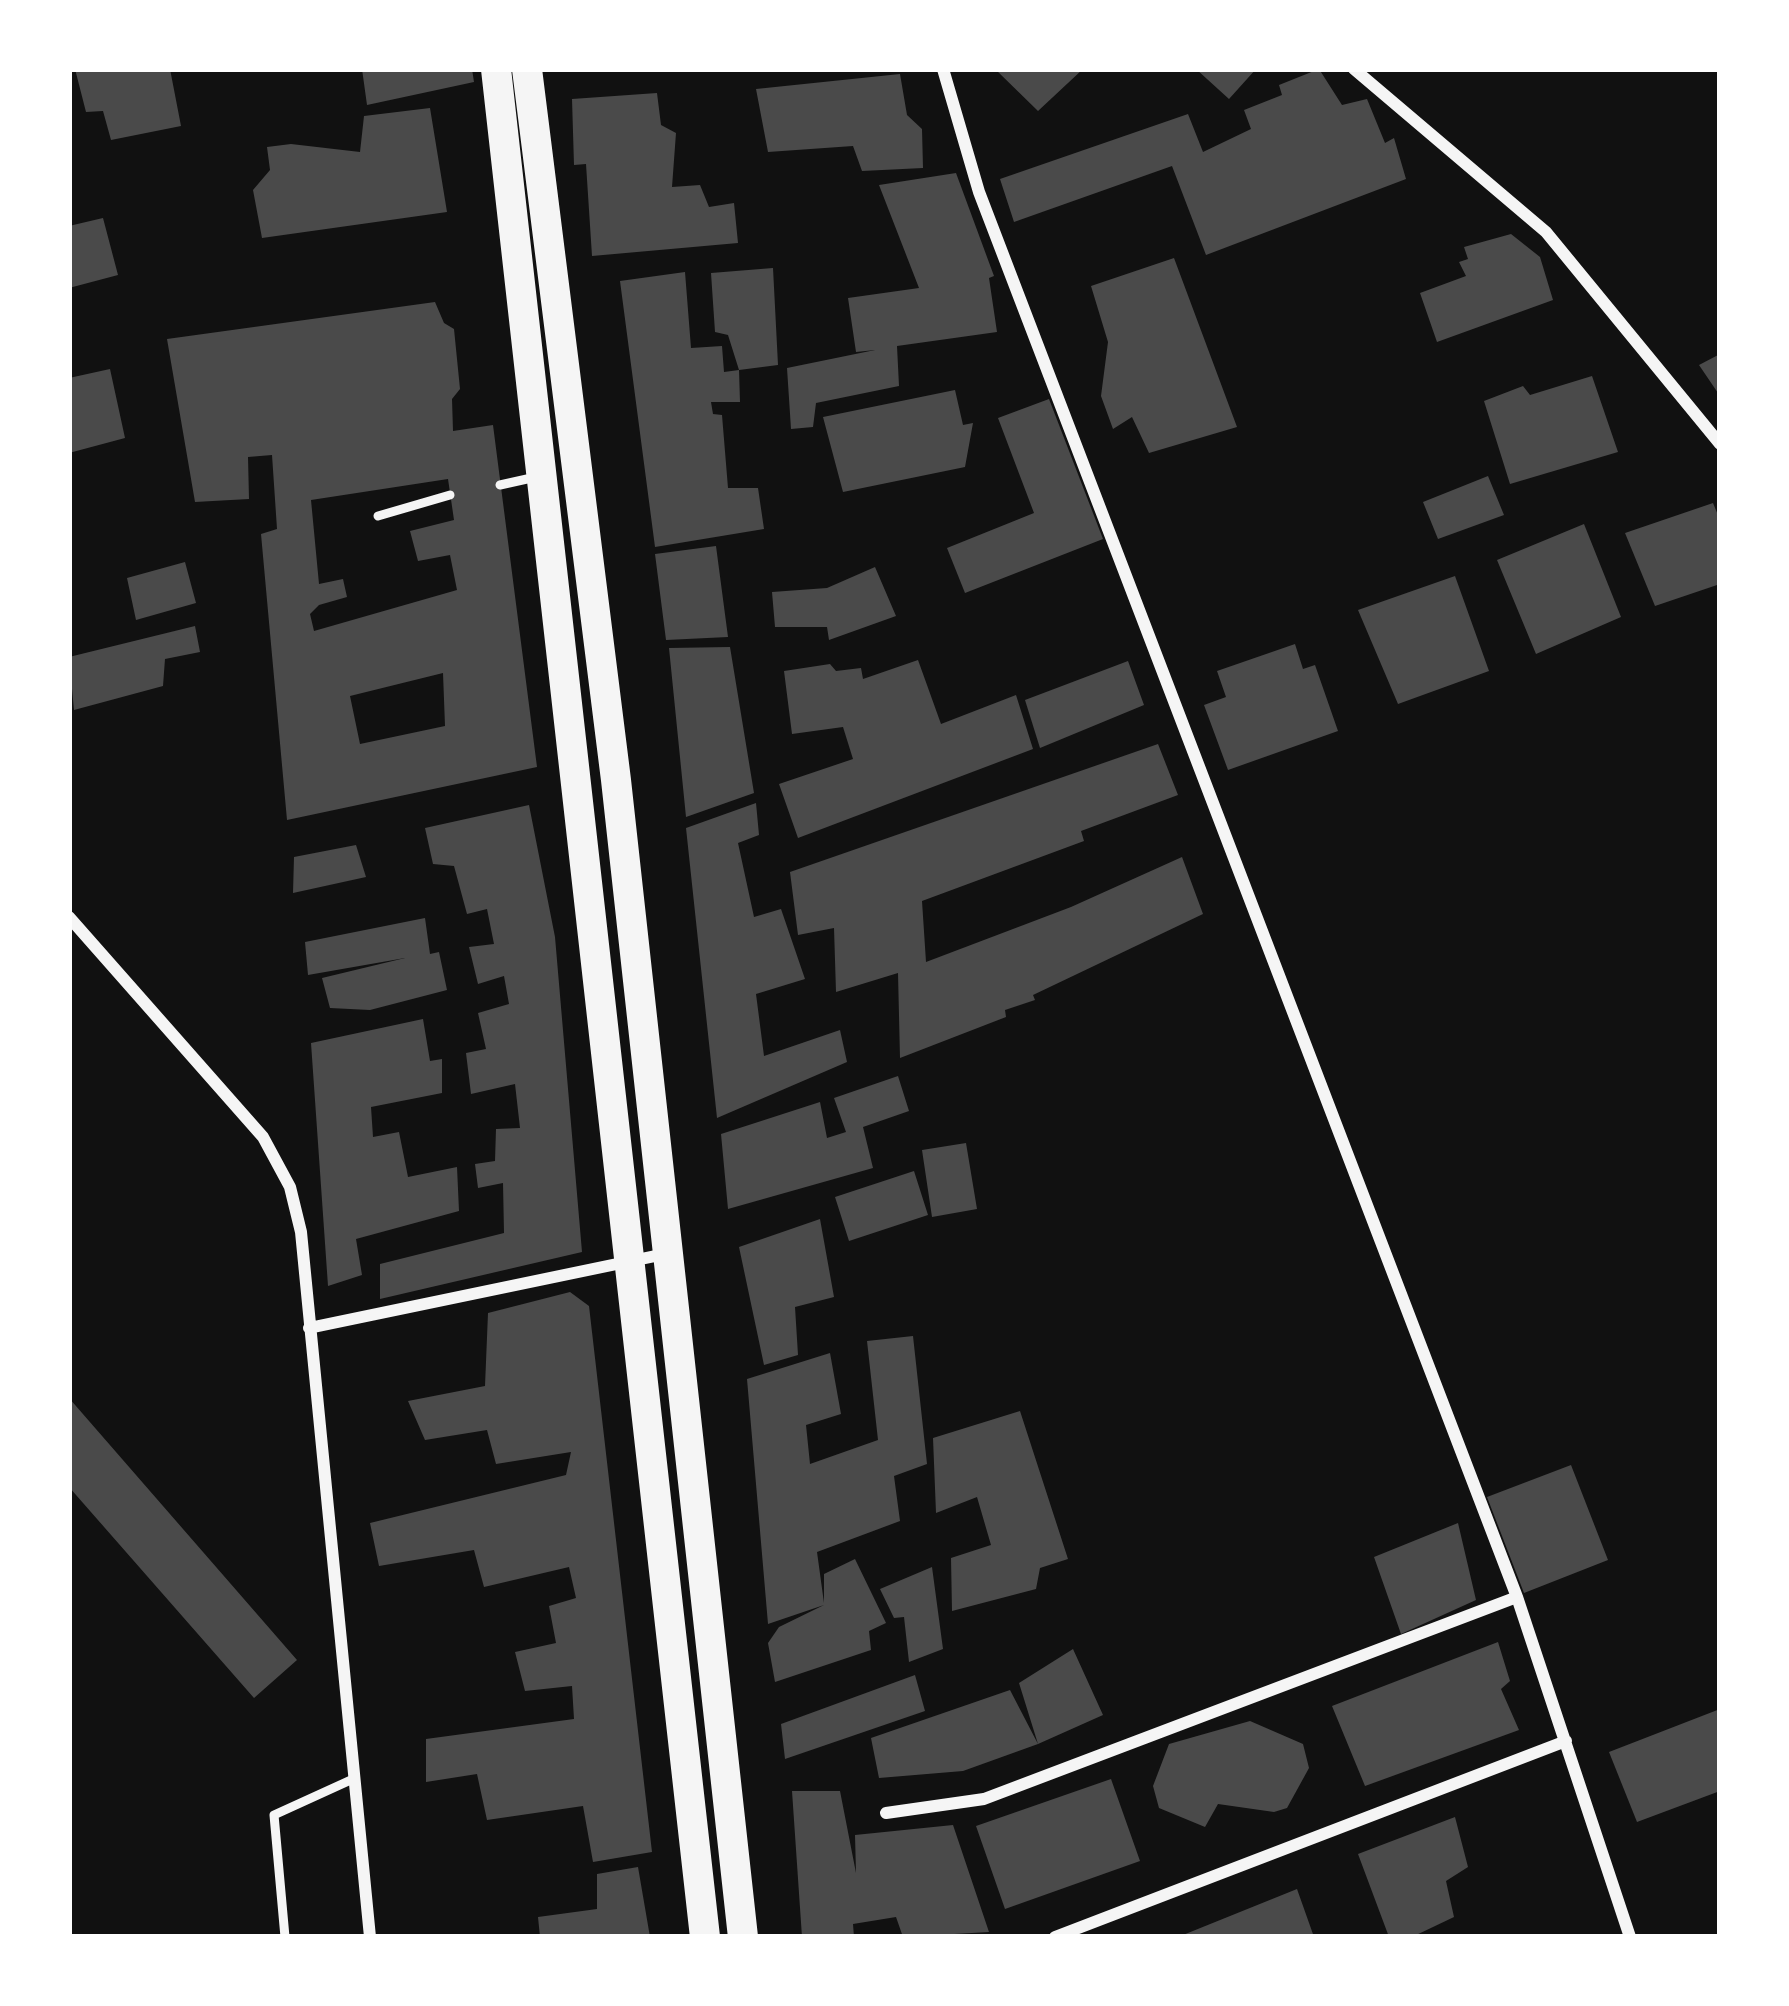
<!DOCTYPE html>
<html>
<head>
<meta charset="utf-8">
<style>
  body { margin:0 }
  #map { position:relative; width:1789px; height:2006px; overflow:hidden; background:#111; font-family:Overpass,sans-serif }
  canvas { display:block }
  .frame { position:absolute; inset:0; border:72px solid #fff; pointer-events:none }
</style>
</head>
<body>
<div id="map">
<canvas width="1789" height="2006"></canvas>
<div class="frame"></div>
</div>
<script>
const ctx = document.querySelector('canvas').getContext('2d');
ctx.lineJoin = 'round';
function fill(path, color) { ctx.fillStyle = color; ctx.fill(path, 'evenodd'); }
function strokePath(path, color, width, dash) { ctx.strokeStyle = color; ctx.lineWidth = width; ctx.lineCap = dash ? 'butt' : 'round'; ctx.setLineDash(dash || []); ctx.stroke(path); }
fill(new Path2D(`
  M75 69H170L181 126 111 140 103 111 86 112Z
  M362 69H472L474 82 367 105Z
  M995 69H1083L1038 111Z
  M1196 69H1256L1229 99Z
  M1319 69 1342 105 1367 99 1385 143 1394 138 1406 179 1206 255 1172 166 1014 222 1000 179 1188 114 1203 152 1251 129 1244 110 1282 95 1279 85Z
  M900 74 907 115 922 129 923 168 862 171 853 146 768 152 756 89Z
  M657 93 661 125 676 133 672 187 700 185 709 207 734 203 738 243 592 256 586 164 574 165 572 99Z
  M430 108 447 212 262 238 253 190 270 170 267 147 291 144 360 152 364 116Z
  M956 173 994 276 989 278 997 332 897 346 899 386 816 403 813 427 791 429 787 368 875 350 856 352 848 298 919 288 879 185Z
  M103 218 118 275 69 288V226Z
  M1511 234 1540 257 1553 300 1437 342 1420 293 1466 276 1459 262 1468 259 1464 247Z
  M1174 258 1237 427 1149 453 1132 417 1113 429 1101 396 1108 342 1091 286Z
  M773 268 778 365 739 370 740 402H711L713 414 722 415 728 488H758L764 529 655 547 620 281 685 272 691 348 722 346 724 372 739 370 728 335 715 332 711 273Z
  M435 302 444 323 454 329 460 389 452 399 453 431 493 425 537 767 287 820 261 534 277 529 272 455 248 457 249 499 195 502 167 339ZM448 479 454 520 410 531 418 561 450 555 457 590 314 631 310 614 319 605 347 597 343 579 319 584 311 500ZM443 673 445 726 360 744 350 696Z
  M1720 354V396L1699 365Z
  M110 369 125 438 69 453V378Z
  M1592 376 1618 452 1510 484 1484 401 1523 386 1530 395Z
  M955 390 963 425 973 423 965 467 843 492 823 417Z
  M1049 399 1103 539 965 593 947 548 1034 513 998 418Z
  M1488 476 1504 515 1438 539 1423 502Z
  M1713 503 1720 520V584L1655 606 1625 533Z
  M1584 524 1621 617 1536 654 1497 560Z
  M716 546 728 637 666 640 655 554Z
  M185 562 196 603 136 620 127 578Z
  M875 567 896 616 829 640 827 627H775L772 592 827 588Z
  M1455 576 1489 671 1398 704 1358 610Z
  M195 626 200 652 165 659 163 686 74 710 69 657Z
  M1295 644 1303 669 1315 665 1338 731 1228 770 1204 705 1226 697 1217 671Z
  M730 647 754 793 686 817 669 648Z
  M918 660 941 724 1016 695 1033 749 798 838 779 784 853 759 843 727 792 734 784 671 830 664 836 671 861 668 863 679Z
  M1128 661 1144 705 1040 748 1025 700Z
  M1158 744 1178 795 1081 831 1084 841 922 901 926 962 1071 907 1182 857 1203 914 1033 995 1035 1000 1005 1010 1006 1017 900 1058 898 973 836 992 834 928 798 935 790 872Z
  M756 803 759 835 738 843 754 917 781 909 805 979 756 994 764 1056 840 1030 847 1062 717 1118 686 828Z
  M529 805 555 937 582 1252 380 1299V1264L504 1233 503 1183 478 1188 475 1164 495 1161 496 1129 520 1128 515 1084 471 1094 466 1053 486 1049 478 1013 509 1004 504 976 478 984 469 947 494 944 487 909 467 914 454 866 433 864 425 828Z
  M356 845 366 877 293 893 294 857Z
  M425 918 430 954 439 952 447 990 370 1010 330 1008 322 978 405 958 308 975 305 942Z
  M423 1019 430 1061 442 1059V1093L371 1107 373 1137 399 1132 408 1177 457 1167 459 1211 356 1239 362 1275 328 1286 311 1043Z
  M898 1076 909 1111 863 1127 873 1168 728 1209 721 1134 820 1102 827 1138 846 1132 834 1098Z
  M966 1143 977 1209 932 1217 922 1150Z
  M914 1171 928 1215 849 1241 835 1197Z
  M820 1219 834 1297 795 1307 798 1355 764 1365 739 1247Z
  M570 1292 589 1306 652 1852 593 1862 583 1806 487 1820 477 1774 426 1782V1739L574 1719 572 1686 525 1691 515 1652 556 1643 549 1606 576 1598 569 1567 484 1587 474 1550 379 1566 370 1523 566 1475 571 1452 496 1464 487 1430 425 1440 408 1401 485 1386 488 1313Z
  M913 1336 927 1464 894 1476 900 1521 817 1552 824 1603V1574L855 1559 886 1623 869 1631 871 1650 775 1682 768 1643 779 1627 824 1605 768 1624 747 1379 830 1353 841 1414 806 1425 810 1464 878 1440 867 1341Z
  M69 1398 297 1660 254 1698 69 1487Z
  M1020 1411 1068 1559 1040 1568 1036 1589 952 1611 951 1558 991 1545 977 1497 936 1513 933 1438Z
  M1571 1465 1608 1560 1524 1593 1487 1497Z
  M1458 1523 1476 1600 1401 1634 1374 1557Z
  M932 1567 943 1649 909 1662 904 1617 894 1618 880 1589Z
  M1498 1642 1510 1681 1501 1689 1519 1730 1365 1786 1332 1706Z
  M1073 1649 1103 1715 1038 1744 1019 1683Z
  M915 1675 925 1711 785 1759 781 1724Z
  M1010 1690 1038 1744 963 1771 879 1778 871 1738Z
  M1720 1709V1791L1637 1822 1609 1752Z
  M1250 1721 1303 1744 1309 1768 1287 1808 1274 1812 1218 1804 1205 1827 1159 1808 1153 1786 1169 1744Z
  M1111 1779 1140 1861 1005 1909 976 1826Z
  M792 1791H840L856 1873 855 1835 953 1825 989 1932 903 1937 896 1917 853 1924 854 1937H802Z
  M1455 1817 1468 1867 1446 1881 1454 1917 1412 1937H1389L1358 1854Z
  M638 1867 650 1937H540L538 1917 597 1909V1874Z
  M1297 1889 1314 1937H1178Z`), '#4a4a4a');
strokePath(new Path2D(`
  M500 485 536 477
  M378 516 450 495
  M285 1937 274 1815 353 1779`), '#f5f5f5', 9);
strokePath(new Path2D(`
  M943 69 979 192 1517 1597 1630 1937
  M1354 69 1546 232 1720 444
  M69 917 263 1137 290 1187 301 1232 370 1937
  M309 1328 665 1254
  M886 1813 984 1799 1517 1597
  M1055 1937 1566 1741`), '#f5f5f5', 12);
strokePath(new Path2D(`
  M496 69 705 1937
  M527 69 616 780 743 1937`), '#f5f5f5', 30);
</script>
</body>
</html>
